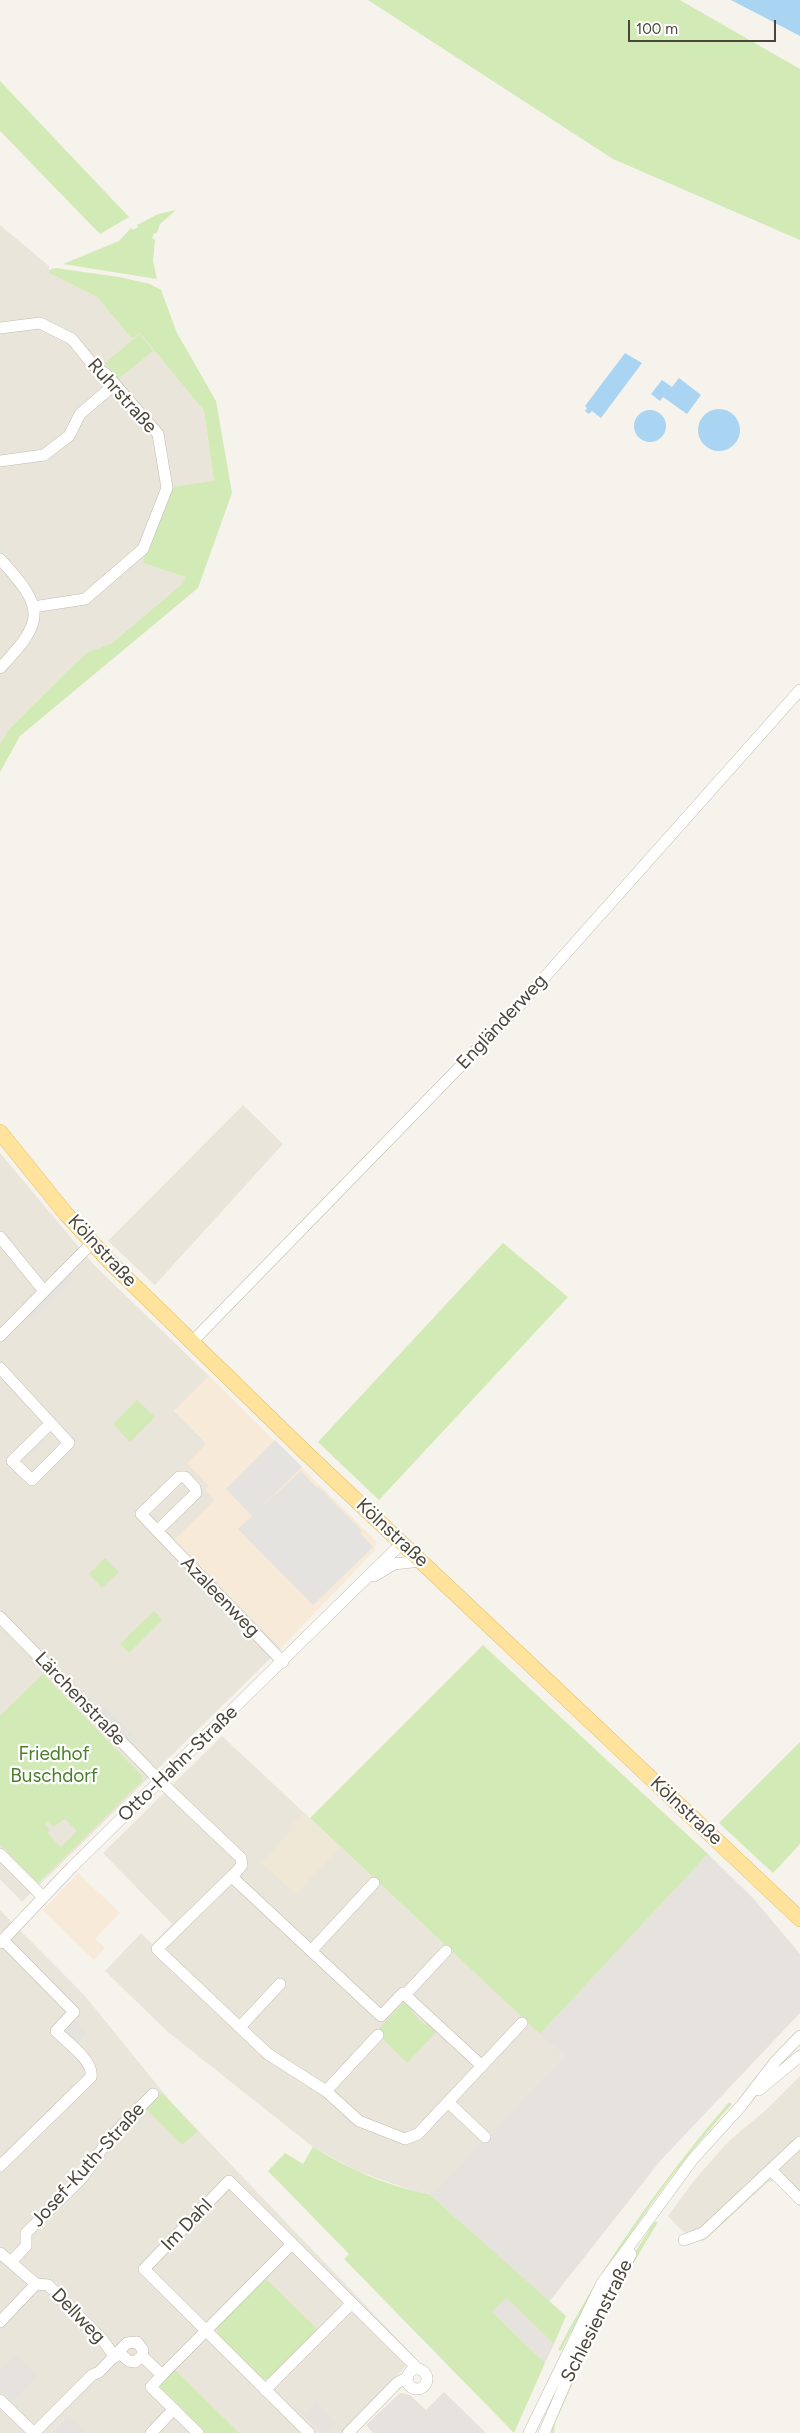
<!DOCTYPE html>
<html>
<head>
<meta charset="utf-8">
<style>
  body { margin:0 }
  #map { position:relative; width:800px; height:2433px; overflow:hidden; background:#f6f3ec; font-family:Figtree,sans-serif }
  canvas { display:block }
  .scale { position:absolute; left:628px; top:20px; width:148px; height:22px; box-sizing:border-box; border:2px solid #4b4439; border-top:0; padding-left:6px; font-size:15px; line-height:18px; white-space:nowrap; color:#4b4439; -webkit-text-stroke:4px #fff; paint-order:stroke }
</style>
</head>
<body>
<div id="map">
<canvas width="800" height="2433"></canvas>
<div class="scale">100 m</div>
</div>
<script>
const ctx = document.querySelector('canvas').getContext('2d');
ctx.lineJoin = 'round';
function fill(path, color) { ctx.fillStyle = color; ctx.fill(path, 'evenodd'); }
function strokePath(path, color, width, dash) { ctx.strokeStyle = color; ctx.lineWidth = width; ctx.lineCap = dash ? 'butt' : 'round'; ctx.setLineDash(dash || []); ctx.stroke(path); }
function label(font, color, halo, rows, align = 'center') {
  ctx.font = font + ' Figtree,sans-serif'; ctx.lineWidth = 4.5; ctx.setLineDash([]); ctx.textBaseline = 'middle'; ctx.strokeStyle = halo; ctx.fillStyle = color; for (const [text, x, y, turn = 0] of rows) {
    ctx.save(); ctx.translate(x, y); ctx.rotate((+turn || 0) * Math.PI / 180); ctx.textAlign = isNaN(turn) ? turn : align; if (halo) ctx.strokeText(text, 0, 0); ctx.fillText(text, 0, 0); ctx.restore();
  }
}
fill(new Path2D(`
  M0 225 49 266V273L97 297 132 339 140 333 204 411 214 481 146 564 185 577 183 583 112 643 86 653 8 730 0 744Z
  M243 1105 283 1144 155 1285 108 1241Z
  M0 1153 94 1265 209 1376 174 1411 207 1444 209 1486 206 1490 215 1500 175 1540 281 1648 22 1902 0 1879Z
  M222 1736 564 2056 434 2194 417 2192 359 2172 313 2147 168 2032 105 1971 141 1933 152 1944 172 1924 103 1853Z
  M0 1910 85 1996 171 2102 414 2356 349 2433H0Z
  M800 2076V2207L774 2181 768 2182 703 2242 680 2229 668 2216 696 2178 730 2140 766 2110Z`), '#eae5da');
fill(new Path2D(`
  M209 1376 376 1541 375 1550 281 1648 174 1540 215 1500 205 1490 209 1486 187 1463 207 1443 174 1411Z
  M78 1873 120 1913 95 1939 105 1948 94 1960 43 1910Z`), '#f7ead8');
fill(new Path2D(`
  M708 1854 753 1898 800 1954V2013L661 2160 549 2302 429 2194 434 2193 564 2056 540 2034Z
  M506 2298 554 2344 545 2363 492 2312Z
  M16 2355 37 2376 12 2401 0 2389V2371Z
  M444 2392 486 2433H373L366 2425 400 2393 410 2395 426 2410Z
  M316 2402 337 2423 327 2433H322L304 2415Z
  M69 2415 87 2433H51Z`), '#e6e2dd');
fill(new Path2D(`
  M303 1812 340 1847 296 1894 261 1863 293 1829 290 1826Z`), '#efe8d6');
fill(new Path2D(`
  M368 0H680L685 3 800 69V240L613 159Z
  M0 81 129 217 100 234 0 131Z
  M176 210 160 224 157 233H154L152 238 155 240 153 261 157 279 63 264 119 241 131 228 133 230 138 227 137 225 158 214Z
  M56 268 119 277 150 284 161 290 177 333 216 401 232 493 198 588 20 736 0 772V744L8 730 86 653 112 643 183 583 185 577 146 564 143 561 172 487 214 481 204 411 140 333 132 339 97 297 49 273V270Z
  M140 334 153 351 118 379 105 363Z
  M503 1243 568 1297 379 1500 318 1442Z
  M137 1400 155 1417 130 1442 113 1424Z
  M105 1558 119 1572 102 1588 89 1574Z
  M154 1611 162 1620 129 1653 120 1644Z
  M483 1645 708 1854 540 2034 310 1818Z
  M43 1674 142 1776V1781L38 1883 0 1844V1716ZM65 1819 77 1831 61 1847 47 1833 50 1830 44 1824 47 1821 53 1827Z
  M800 1742V1844L773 1873 719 1823Z
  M405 2003 413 2008 411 2011 425 2025 428 2022 437 2031 407 2063 376 2032 401 2005Z
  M161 2092 198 2131 182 2145 145 2108Z
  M729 2102 732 2104C664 2180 607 2262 561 2351L558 2350C606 2258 662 2181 729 2102Z
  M313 2147C349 2169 388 2187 429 2194L566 2316 554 2344 506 2298 492 2312 545 2363 514 2433 344 2259 349 2254 268 2171 285 2153 303 2164Z
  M654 2222H658C618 2286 586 2353 555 2423L554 2433H552L551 2429C580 2357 612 2287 654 2222Z
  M264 2277 319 2331 268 2380 261 2378 218 2335 216 2326Z
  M175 2370 239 2433H203L183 2413 185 2411 159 2386Z`), '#d2eab5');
fill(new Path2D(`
  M67 1275 73 1280 34 1319 29 1314Z
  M275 1440 302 1467 258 1510 301 1471 317 1488 319 1487 362 1531 360 1533 373 1547 313 1605 238 1529 252 1516 226 1489Z
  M106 1708 138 1741 133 1746 101 1714Z
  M74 2020 87 2033 76 2043 63 2030Z`), '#e5e3e0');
fill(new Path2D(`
  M731 0H800V36Z
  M625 353 642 363 601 418 592 411 589 414 585 411 587 408 585 406Z
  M679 378 701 395 687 414 663 397 660 401 651 394 662 380 672 387Z
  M698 430a21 21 0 1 1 42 0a21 21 0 1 1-42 0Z
  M634 426a16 16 0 1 1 32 0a16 16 0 1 1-32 0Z`), '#a9d4f2');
const minor = new Path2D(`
  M0 328 40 323 72 339 93 365 107 375 158 434 167 488 143 549 85 599 33 607
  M0 461 44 455 69 436 80 414 115 384
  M0 559C45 608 46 620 0 668
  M0 1237 44 1291
  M0 1336 92 1243
  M192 1342 519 1006 800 690
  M0 1368 69 1443 32 1480 12 1461 51 1423
  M157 1531 196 1493 195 1488 185 1477H179L141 1514 283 1662
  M374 1576 394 1564 421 1561
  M0 1617 160 1781 241 1858 242 1865 237 1871 157 1949 268 2054 326 2091 359 2121 405 2139 418 2134 522 2023
  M0 1854 43 1897
  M232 1877 381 2016 403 1993 482 2066
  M0 1943 72 1867 402 1543
  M311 1951 374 1883
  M405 1995 446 1951
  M240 2027 280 1984
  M759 2090 800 2056
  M326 2091 378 2035
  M449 2103 485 2137
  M0 2166 91 2077C94 2060 66 2042 56 2031L74 2012 3 1940
  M771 2170 800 2199
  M684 2240 703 2233 800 2142
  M0 2253 36 2284 48 2285 102 2339 115 2357
  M11 2262 26 2246V2233L83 2177 108 2140 153 2094
  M0 2322 36 2284
  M142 2356 162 2375 151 2387 198 2433
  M407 2379a10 10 0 1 1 20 0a10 10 0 1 1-20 0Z
  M162 2375 292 2244
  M265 2390 352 2303
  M0 2400 34 2433
  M34 2433 92 2375 99 2372 127 2343 137 2342 143 2350 142 2356 135 2362 129 2361 118 2352
  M151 2433 174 2409
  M309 2433 144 2269 229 2181 418 2369
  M348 2433 397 2383 408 2377
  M529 2433 602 2283 693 2159 741 2106 775 2062 800 2036
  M544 2433 586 2335 631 2254`);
const major = new Path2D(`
  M0 1132 66 1214 112 1264 305 1452 800 1919`);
strokePath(minor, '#c2bbae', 12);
strokePath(major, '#e6c16a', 16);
strokePath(minor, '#fff', 11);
strokePath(major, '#ffe39c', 15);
label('19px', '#4b4439', '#fff', [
  ["Ruhrstraße",122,396,48],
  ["Engländerweg",502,1022,-47],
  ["Kölnstraße",102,1251,47],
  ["Kölnstraße",392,1533,43],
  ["Azaleenweg",220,1597,46],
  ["Lärchenstraße",80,1699,46],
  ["Otto-Hahn-Straße",178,1764,-44],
  ["Kölnstraße",686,1811,43],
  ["Josef-Kuth-Straße",88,2165,-48],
  ["Im Dahl",187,2225,-46],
  ["Dellweg",78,2316,46],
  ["Schlesienstraße",597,2321,-63]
]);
label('19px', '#4a7f2a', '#fff', [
  ["Friedhof",54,1754],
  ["Buschdorf",54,1776]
]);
</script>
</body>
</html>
